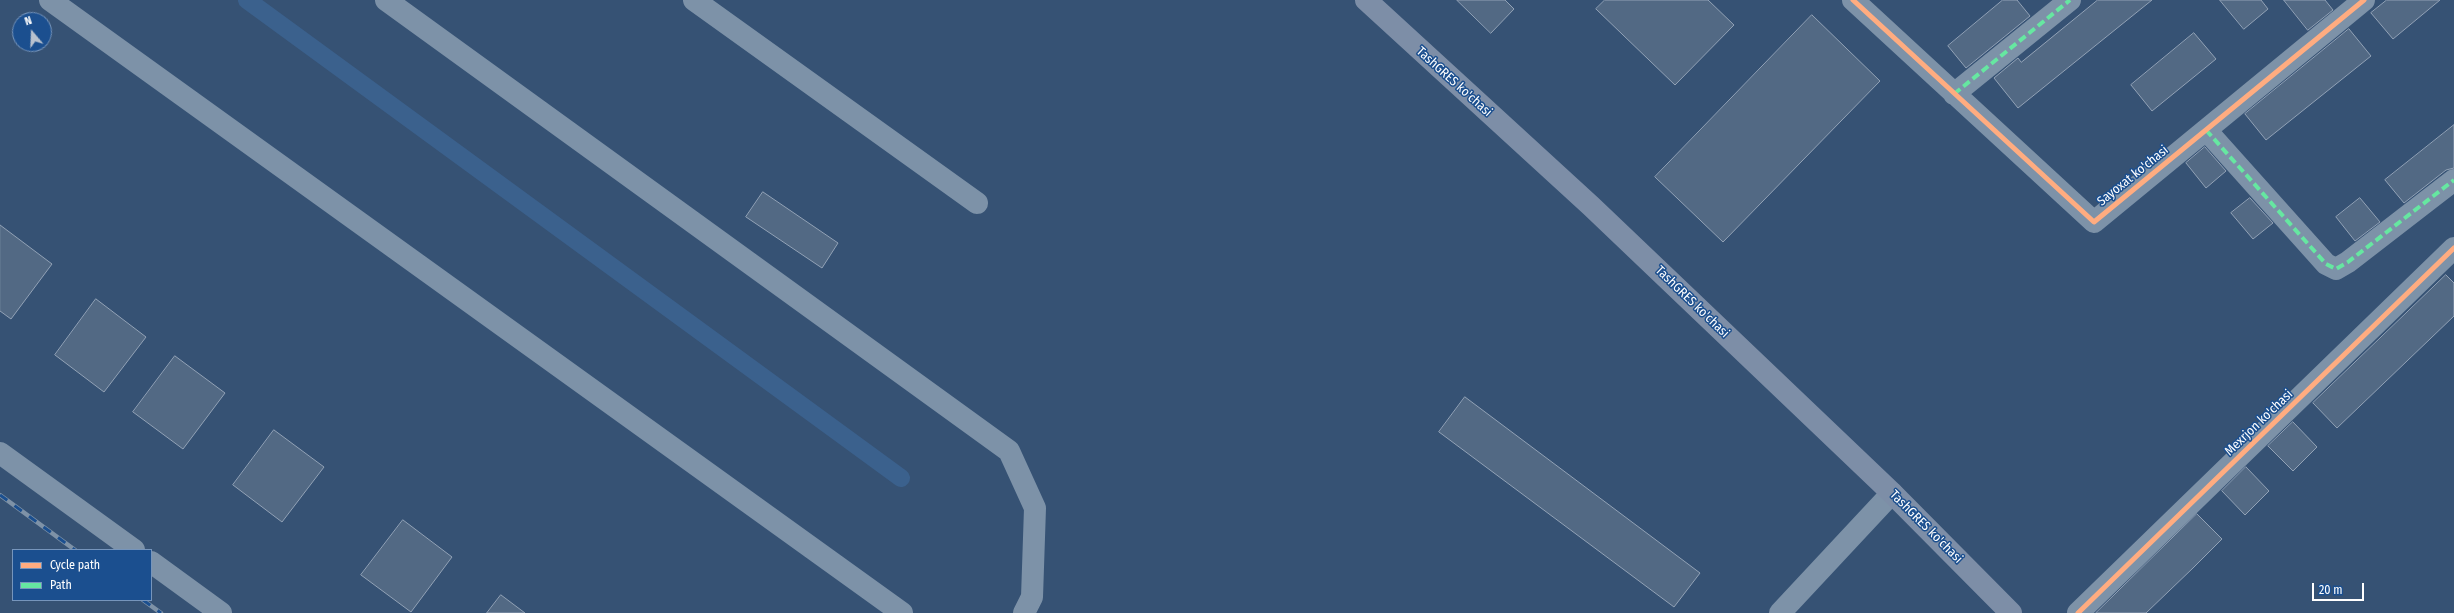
<!DOCTYPE html>
<html>
<head>
<meta charset="utf-8">
<style>
  body { margin:0 }
  #map { position:relative; width:2454px; height:613px; overflow:hidden; background:#365274; font-family:"Fira Sans Condensed",sans-serif }
  canvas { display:block }
  .legend { position:absolute; left:12px; top:549px; width:140px; height:52px; box-sizing:border-box; background:#1b4f8f; border:1px solid #7695bc; margin:0; padding:5px 7px; list-style:none; font-size:12px; color:#fff }
  .legend li { display:flex; align-items:center; gap:8px; height:20px }
  .legend b { width:20px; border:1px solid #7695bc }
  .north { position:absolute; left:12px; top:12px; width:40px; height:40px; box-sizing:border-box; background:#1b4f8f; border:1px solid #7695bc; border-radius:50%; rotate:341deg; font-size:11px; font-weight:700; line-height:16px; text-align:center; color:#fff }
  .north::after { content:''; display:block; margin:auto; width:14px; height:18px; background:#b9c2ce; clip-path:polygon(50% 0,100% 100%,50% 72%,0 100%) }
  .scale { position:absolute; left:2312px; top:583px; width:52px; height:18px; box-sizing:border-box; border:2px solid #fff; border-top:0; padding-left:5px; font-size:12px; line-height:14px; white-space:nowrap; color:#fff; -webkit-text-stroke:3px #1b4f8f; paint-order:stroke }
</style>
</head>
<body>
<div id="map">
<canvas width="2454" height="613"></canvas>
<ul class="legend">
<li><b style="height:5px;background:#ffac80"></b>Cycle path</li>
<li><b style="height:5px;background:#66e7a1"></b>Path</li>
</ul>
<div class="north">N</div>
<div class="scale">20 m</div>
</div>
<script>
const ctx = document.querySelector('canvas').getContext('2d');
ctx.lineJoin = 'round';
function strokePath(path, color, width, dash) { ctx.strokeStyle = color; ctx.lineWidth = width; ctx.lineCap = dash ? 'butt' : 'round'; ctx.setLineDash(dash || []); ctx.stroke(path); }
function fill(path, color) { ctx.fillStyle = color; ctx.fill(path, 'evenodd'); }
function label(font, color, halo, rows, align = 'center') {
  ctx.font = font + ' "Fira Sans Condensed",sans-serif'; ctx.lineWidth = 3; ctx.setLineDash([]); ctx.textBaseline = 'middle'; ctx.strokeStyle = halo; ctx.fillStyle = color; for (const [text, x, y, turn = 0] of rows) {
    ctx.save(); ctx.translate(x, y); ctx.rotate((+turn || 0) * Math.PI / 180); ctx.textAlign = isNaN(turn) ? turn : align; if (halo) ctx.strokeText(text, 0, 0); ctx.fillText(text, 0, 0); ctx.restore();
  }
}
strokePath(new Path2D(`
  M247 0 901 478`), '#3b618d', 18);
const building = new Path2D(`
  M1457 0H1505L1514 9 1491 33Z
  M1605 0H1708L1734 25 1675 85 1596 9Z
  M2003 0H2017L2030 16 1966 68 1948 46Z
  M2098 0H2152L2018 108 1994 78 2018 58 2021 62Z
  M2220 0H2261L2268 9 2244 29Z
  M2284 0H2325L2333 10 2308 30Z
  M2387 0H2440L2393 39 2371 13Z
  M1812 15 1880 81 1723 242 1655 177Z
  M2349 29 2371 56 2266 140 2245 114Z
  M2194 33 2216 59 2152 111 2131 85Z
  M2454 125V168L2446 170 2404 203 2385 180Z
  M2205 147 2226 171 2206 188 2186 163Z
  M763 192 838 243 822 268 746 217Z
  M2250 198 2273 223 2253 239 2231 213Z
  M2360 198 2380 222 2355 241 2336 217Z
  M0 225 52 264 11 319 0 311Z
  M2446 275 2454 283V316L2337 428 2313 403Z
  M96 299 146 337 104 392 55 355Z
  M175 356 225 393 183 449 133 412Z
  M1465 397 1700 573 1674 607 1439 432Z
  M2293 422 2317 447 2293 471 2268 446Z
  M274 430 324 467 282 522 233 485Z
  M2246 467 2269 491 2245 515 2222 491Z
  M2197 514 2222 539 2193 568 2146 613H2096Z
  M403 520 452 557 411 612 361 575Z
  M501 595 525 613H487Z`);
fill(building, '#526984');
strokePath(building, '#92a2b6', 1);
strokePath(new Path2D(`
  M50 0 902 613
  M386 0 1009 451 1035 508 1032 597 1024 613
  M694 0 977 203
  M1853 0 2094 222 2364 0
  M1954 94 2070 0
  M2206 130 2326 264 2336 269 2348 262 2454 180
  M0 453 134 550
  M151 562 221 613
  M1780 613 1892 493
  M2078 613 2454 248`), '#7d92a8', 22);
strokePath(new Path2D(`
  M1366 0 1591 206 1892 493 2011 613`), '#7d8ea7', 22);
const rail = new Path2D(`
  M0 495 75 550
  M143 600 161 613`);
strokePath(rail, '#7e92a7', 4.5);
strokePath(rail, '#1b4f8f', 3, [9]);
strokePath(new Path2D(`
  M1954 94 2070 0
  M2206 130 2326 264 2336 269 2348 262 2454 180`), '#66e7a1', 4, [8, 4]);
strokePath(new Path2D(`
  M1853 0 2094 222 2364 0
  M2078 613 2454 248`), '#ffac80', 5);
label('13px', '#fff', '#1b4f8f', [
  ["TashGRES ko'chasi",1454,82,42],
  ["Sayoxat ko'chasi",2133,176,-39],
  ["TashGRES ko'chasi",1692,302,44],
  ["Mexrjon ko'chasi",2259,423,-44],
  ["TashGRES ko'chasi",1926,527,45]
]);
</script>
</body>
</html>
